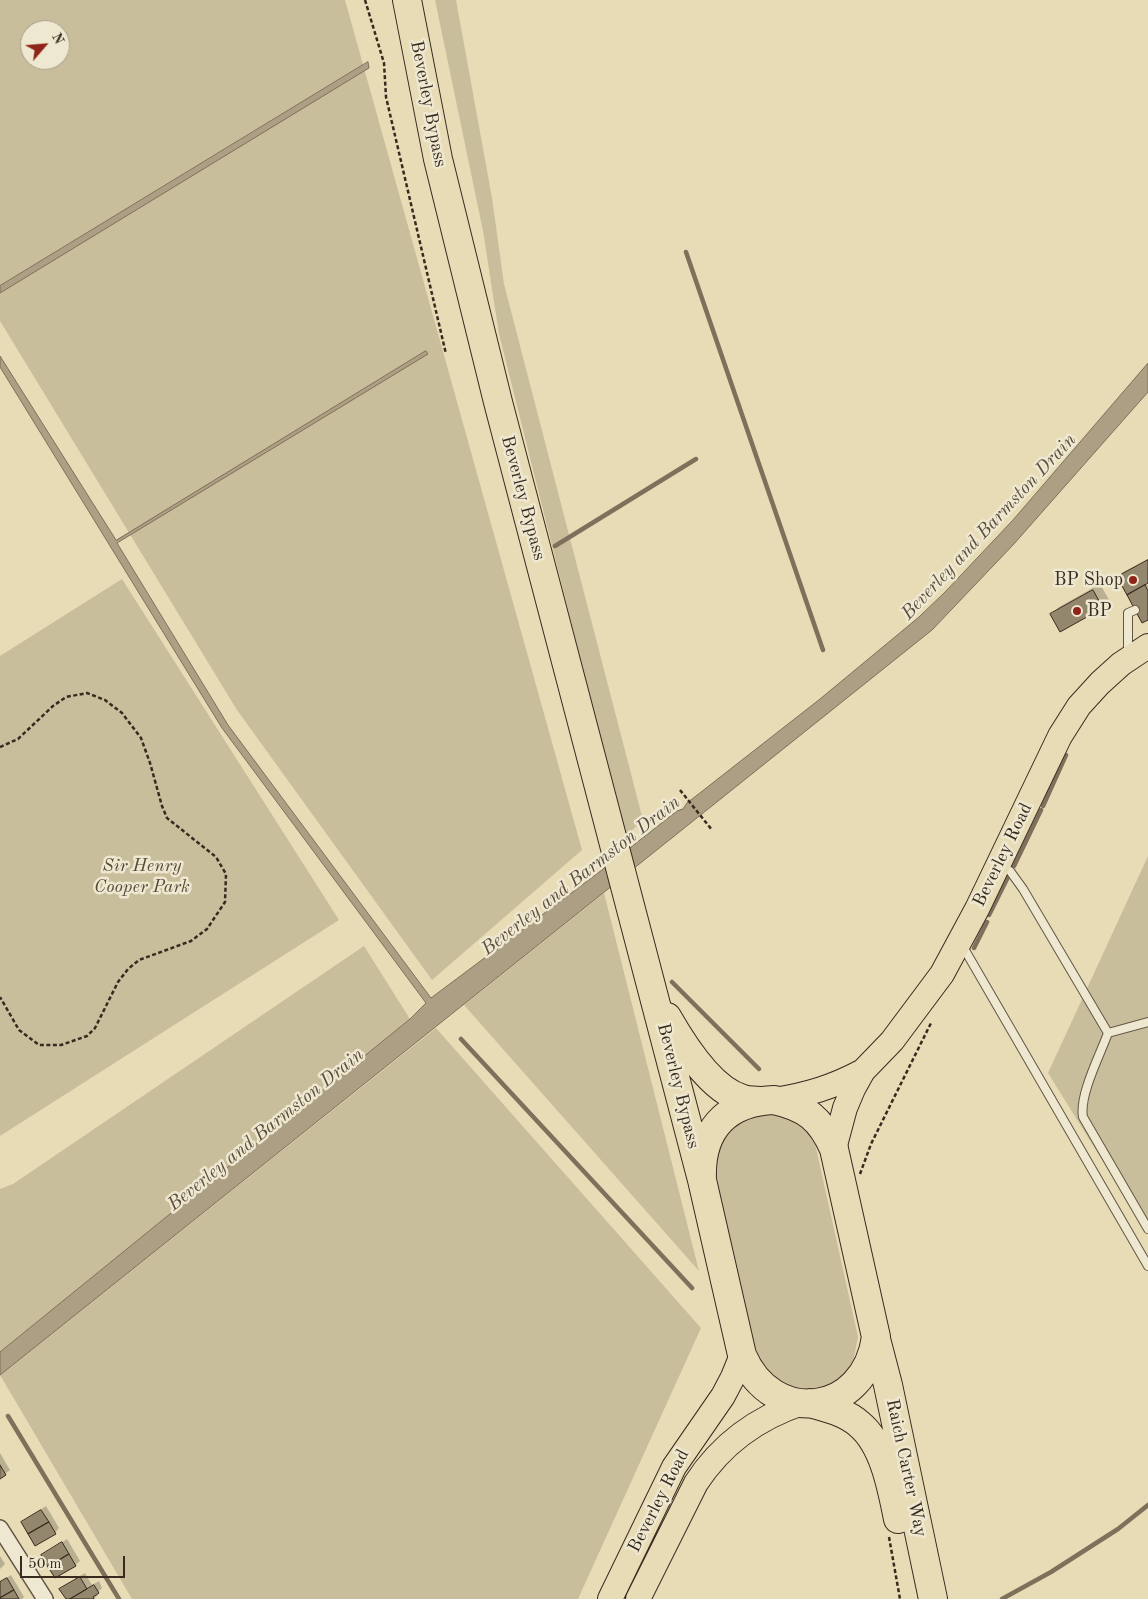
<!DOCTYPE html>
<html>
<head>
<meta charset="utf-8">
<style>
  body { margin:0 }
  #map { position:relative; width:1148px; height:1599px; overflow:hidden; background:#e7dcb6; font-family:"Old Standard TT",serif }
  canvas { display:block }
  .north { position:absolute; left:20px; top:20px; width:50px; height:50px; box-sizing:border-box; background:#efe8d0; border:1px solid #a69c8a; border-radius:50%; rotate:63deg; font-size:14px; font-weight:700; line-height:20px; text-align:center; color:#392a20 }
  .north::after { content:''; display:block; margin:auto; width:18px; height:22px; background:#8f2418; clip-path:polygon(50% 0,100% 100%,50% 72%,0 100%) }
  .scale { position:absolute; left:20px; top:1556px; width:105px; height:22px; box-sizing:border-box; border:2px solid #392a20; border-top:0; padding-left:6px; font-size:15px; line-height:18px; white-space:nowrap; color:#392a20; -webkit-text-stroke:4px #efe8d0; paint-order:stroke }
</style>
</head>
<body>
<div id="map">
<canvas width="1148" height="1599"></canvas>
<div class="north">N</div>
<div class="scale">50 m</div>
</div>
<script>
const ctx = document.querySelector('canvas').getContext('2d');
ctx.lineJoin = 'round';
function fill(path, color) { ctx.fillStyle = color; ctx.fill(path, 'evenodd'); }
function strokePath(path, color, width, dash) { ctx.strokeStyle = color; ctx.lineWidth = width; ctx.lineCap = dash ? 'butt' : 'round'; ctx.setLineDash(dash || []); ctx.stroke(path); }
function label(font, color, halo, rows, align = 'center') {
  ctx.font = font + ' "Old Standard TT",serif'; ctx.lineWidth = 5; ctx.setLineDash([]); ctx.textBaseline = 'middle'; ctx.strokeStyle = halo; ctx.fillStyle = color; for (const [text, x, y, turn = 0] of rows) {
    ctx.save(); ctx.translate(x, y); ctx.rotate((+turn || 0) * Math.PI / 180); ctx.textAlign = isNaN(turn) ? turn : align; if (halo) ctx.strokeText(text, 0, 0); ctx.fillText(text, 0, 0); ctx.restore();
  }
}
fill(new Path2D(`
  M0 0H345L582 850 432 980 237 710 0 321ZM30 30H60V60H30Z
  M435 0H456L492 198 504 284 643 820 625 837 499 334 483 231Z
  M122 579 339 920 0 1136V656Z
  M1148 856V1234L1048 1073Z
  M604 893 699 1271 464 1005Z
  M364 946 410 1019 0 1352V1189L13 1184Z
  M436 1028 701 1328 578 1599H132L0 1375Z
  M773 1110 793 1116 814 1139 858 1337 854 1357 846 1377 826 1388 808 1392 784 1389 763 1369 752 1338 722 1206 715 1168 719 1147 732 1125 751 1114Z`), '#c9be9c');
const water = new Path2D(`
  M368 62 369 68 0 293V286Z
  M426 351 428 354 117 543 228 725 431 998 598 873 677 811 683 809 687 803 820 699 919 617 945 592 1013 520 1148 363V392L1013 545 932 630 0 1375V1352L410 1019 426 1003 222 728 0 367V356L116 540Z`);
fill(water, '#ac9f83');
strokePath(water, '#7e705b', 1);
fill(new Path2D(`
  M1148 559V582L1146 583 1148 586V618L1143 621 1119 577 1123 572Z
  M1100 584 1109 600 1102 607 1052 614 1059 607Z
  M0 1453 10 1470 0 1478Z
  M46 1506 59 1528 55 1533 22 1522Z
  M67 1539 80 1561 75 1565 43 1555Z
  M0 1556 5 1564 0 1569Z
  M85 1573 92 1585 99 1581 102 1588 97 1593 98 1595 94 1599H67L61 1589 66 1584Z
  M11 1575 24 1597 22 1599H0V1582Z`), '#0003');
strokePath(new Path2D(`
  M686 252 823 650
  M555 546 696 459
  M1043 806 1066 755
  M1014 866 1041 810
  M989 915 1008 877
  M974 948 987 922
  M672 982 759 1069
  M461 1039 692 1288
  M8 1416 119 1599
  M1002 1599 1051 1572 1118 1529 1148 1505`), '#7e705b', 4.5);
const building = new Path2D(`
  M1148 560V583L1127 595 1117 577Z
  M1145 585 1148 591V620L1142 623 1127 595Z
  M1093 590 1103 608 1060 632 1050 614Z
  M0 1465 6 1475 0 1479Z
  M41 1510 49 1522 28 1534 21 1522Z
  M49 1522 56 1534 35 1546 28 1534Z
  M62 1542 69 1554 48 1567 41 1555Z
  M69 1554 76 1566 55 1578 48 1567Z
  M80 1577 87 1589 70 1599H66L59 1589Z
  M7 1578 14 1590 0 1598V1582Z
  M94 1585 99 1593 93 1597 94 1599H70Z
  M14 1590 19 1599H0V1598Z`);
fill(building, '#93876e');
strokePath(building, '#392a20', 1);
const lane = new Path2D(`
  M1128 653V613L1135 610
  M1000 866 1010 871 1023 889 1108 1033
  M962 945 1148 1266
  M1108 1033C1100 1055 1079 1095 1083 1117L1148 1229
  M1108 1033 1148 1022`);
const street = new Path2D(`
  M0 1528 45 1599`);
const primary = new Path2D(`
  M774 1100C807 1095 833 1087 863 1071
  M834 1149 845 1108 853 1089 863 1071 892 1041 942 974 977 909 1060 736 1079 706 1100 683 1121 664 1148 646
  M610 1599 674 1467 723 1396 733 1377 742 1355
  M638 1599 696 1483C722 1443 757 1418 802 1403`);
const highway = new Path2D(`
  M407 0 438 159 498 402 702 1180
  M667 1017C683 1045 711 1090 743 1099 748 1101 754 1100 759 1101
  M774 1100C806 1107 821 1119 834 1149L876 1337C865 1416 773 1428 742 1355L702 1180C700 1131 725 1102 774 1100Z
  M876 1339 888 1385 933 1599
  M810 1403C827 1408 846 1412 859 1424 884 1444 892 1489 898 1519`);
strokePath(lane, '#645646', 10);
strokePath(street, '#645646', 18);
strokePath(primary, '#392a20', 26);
strokePath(highway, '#392a20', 30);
strokePath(new Path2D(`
  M365 0 384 63 386 97 446 354
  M0 747 18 739 53 706 66 697 87 693 105 700 122 713 141 738 150 763 162 806 167 818 216 857 226 874 225 902 207 929 191 941 139 960 128 969 118 982 95 1028 87 1036 61 1045H39L19 1030 0 997
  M680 790 712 830
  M860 1174 871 1144 931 1023
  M889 1537 900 1599`), '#392a20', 2.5, [4, 2.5]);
strokePath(lane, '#efe8d0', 8);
strokePath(street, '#efe8d0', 15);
strokePath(primary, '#e7dcb6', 24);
strokePath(highway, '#e7dcb6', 28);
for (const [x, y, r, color] of [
  [1133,580,5,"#8f2418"],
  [1077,611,5,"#8f2418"]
]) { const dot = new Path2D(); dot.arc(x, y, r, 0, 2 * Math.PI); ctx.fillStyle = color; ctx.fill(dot); strokePath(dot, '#efe8d0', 2); }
label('18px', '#392a20', '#efe8d0', [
  ["Beverley Bypass",428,104,79],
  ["Beverley Bypass",523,498,75],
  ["Beverley Road",1003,855,-64],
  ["Beverley Bypass",678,1086,76],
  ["Raich Carter Way",906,1468,78],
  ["Beverley Road",659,1501,-63]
]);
label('18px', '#392a20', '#efe8d0', [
  ["BP Shop",1123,580],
  ["BP",1087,611,"left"]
], 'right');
label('italic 18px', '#564839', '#efe8d0', [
  ["Sir Henry",142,866],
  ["Cooper Park",142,887]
]);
label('italic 19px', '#5c4d3e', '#efe8d0', [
  ["Beverley and Barmston Drain",989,527,-47],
  ["Beverley and Barmston Drain",581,876,-38],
  ["Beverley and Barmston Drain",266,1130,-39]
]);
</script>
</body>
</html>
